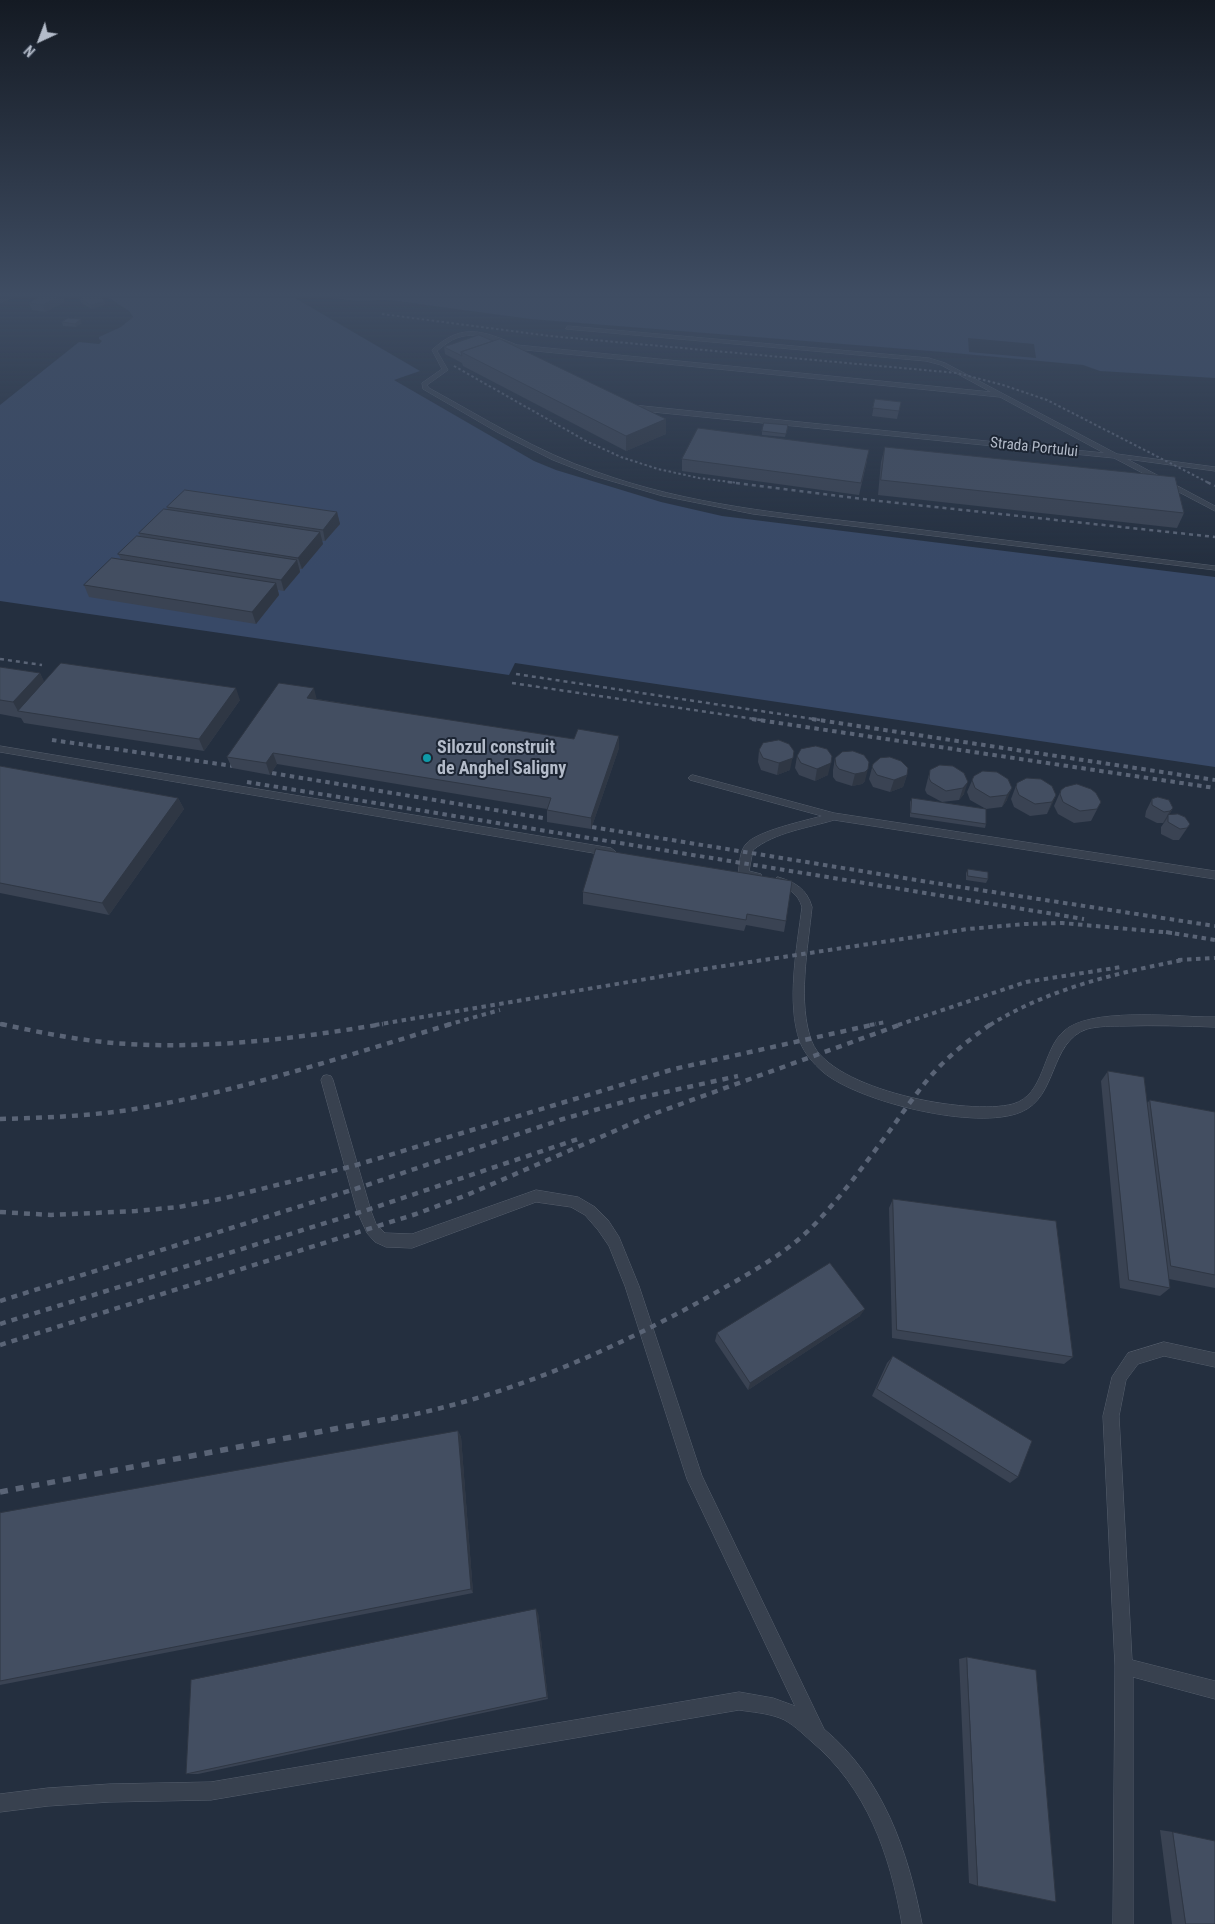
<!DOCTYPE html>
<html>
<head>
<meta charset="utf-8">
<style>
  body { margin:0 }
  #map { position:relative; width:1215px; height:1924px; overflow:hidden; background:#242f3f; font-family:"Roboto Condensed",sans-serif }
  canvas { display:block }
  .north { position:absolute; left:15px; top:15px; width:50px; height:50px; -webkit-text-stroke:4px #1d2634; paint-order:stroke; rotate:223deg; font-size:14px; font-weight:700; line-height:20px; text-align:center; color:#b4bcca }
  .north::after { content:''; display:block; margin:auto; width:18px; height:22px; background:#b4bcca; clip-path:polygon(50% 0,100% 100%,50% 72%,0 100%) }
</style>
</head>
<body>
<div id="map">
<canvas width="1215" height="1924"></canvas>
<div class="north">N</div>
</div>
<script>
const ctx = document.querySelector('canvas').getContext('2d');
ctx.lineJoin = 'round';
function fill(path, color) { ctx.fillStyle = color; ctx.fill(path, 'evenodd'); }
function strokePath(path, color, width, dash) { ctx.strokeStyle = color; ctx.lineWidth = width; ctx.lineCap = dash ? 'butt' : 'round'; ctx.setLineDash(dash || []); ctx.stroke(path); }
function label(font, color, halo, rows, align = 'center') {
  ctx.font = font + ' "Roboto Condensed",sans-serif'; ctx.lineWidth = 4; ctx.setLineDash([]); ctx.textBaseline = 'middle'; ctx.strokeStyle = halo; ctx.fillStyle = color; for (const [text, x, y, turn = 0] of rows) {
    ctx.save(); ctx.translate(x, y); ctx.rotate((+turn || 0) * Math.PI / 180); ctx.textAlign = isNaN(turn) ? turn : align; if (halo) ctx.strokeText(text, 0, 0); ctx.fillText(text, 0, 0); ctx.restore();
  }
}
fill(new Path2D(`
  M109 298H295L420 371 394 380 534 461 556 470 661 502 722 516 1215 577V767L515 663 509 675 0 601V405L79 342 99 344 102 341 99 339V337L121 327 133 317 129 311Z
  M332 298H1215V378L1100 371 1083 365 943 352 530 319 389 300 356 301Z`), '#384967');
fill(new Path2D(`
  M968 338 1034 344 1036 358 969 352Z`), '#242f3f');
const lane = new Path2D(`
  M568 326 929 358 945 363 1117 454 1215 467V471L1127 459 1215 506V511L1114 458 643 411 630 407 633 405 1104 453 1000 397 516 349C483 338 467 324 437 351L448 370 427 385 429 388C484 418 537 452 597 472 688 505 786 514 882 525 993 539 1104 552 1215 566V570L753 514 663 496 594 476 553 460 497 432 423 389 422 383 442 369 432 350C462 322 483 331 517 345L991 392 941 365 926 361 566 329Z
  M0 746 611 848 616 852 611 856 0 752Z
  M693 775 834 813 1215 871V879L834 820C808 828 775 832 753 850L749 871 761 874 762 877 761 880 757 881 739 877 738 874C740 864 739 852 746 844 757 831 804 821 822 816L690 780 688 778 690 776Z
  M778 877C795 882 807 889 812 907 808 947 797 1004 812 1042 831 1090 969 1116 1013 1104 1045 1095 1042 1050 1064 1031 1089 1008 1170 1016 1205 1017H1215V1027C1185 1026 1155 1025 1124 1026 1112 1026 1099 1026 1087 1029 1049 1042 1058 1097 1021 1112 977 1131 859 1102 823 1072 813 1063 805 1054 800 1042 786 1003 797 947 802 907 798 893 788 888 774 884L773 881Z
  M327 1075 331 1076 333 1080 371 1211 376 1224 385 1233 412 1234 536 1190 578 1197 595 1207 608 1220 619 1237 639 1286 702 1476 824 1729C883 1778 908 1851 922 1924H902C890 1854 867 1788 811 1741 802 1733 791 1722 780 1718 767 1713 752 1712 739 1710L211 1800 110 1802 48 1806 0 1812V1794L48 1788 110 1784 211 1782 739 1692 773 1698 795 1706 687 1479 625 1286 609 1246 598 1230 585 1215 571 1207 536 1202 412 1248 386 1247 375 1242 367 1233 357 1211 321 1080 323 1076Z
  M1164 1342 1215 1353V1367L1164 1356 1138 1364 1126 1380 1119 1416 1132 1660 1215 1681V1699L1133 1677V1924H1113L1115 1666 1103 1416 1112 1377 1128 1353Z`);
strokePath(lane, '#565f6d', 1);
fill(lane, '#38414f');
strokePath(new Path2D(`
  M382 314 550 336 957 373 1003 385 1047 400 1209 483
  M454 366 586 441 621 457 658 469 699 478 738 483`), '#5a6476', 2, [2.5, 2.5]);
strokePath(new Path2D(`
  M728 482 870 500 1215 537
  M1207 482 1215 486
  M0 659 42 665
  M516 674 820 720
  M512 683 761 720`), '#5a6476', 2.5, [4, 4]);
strokePath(new Path2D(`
  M752 719 1215 788
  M812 719 1215 780
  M52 740 233 766
  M272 773 549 819
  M247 782 1084 919
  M592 827 947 885 1215 926
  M1166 932 1215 940
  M1178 960 1215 958
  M0 1024 7 1025
  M375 1025 717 967 968 929 1025 924 1062 923 1173 933
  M447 1025 500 1010
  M870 1025 886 1022
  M898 1025 1026 982 1121 967
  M990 1025C1048 989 1116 973 1183 960`), '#5a6476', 4, [4.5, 4.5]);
strokePath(new Path2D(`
  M1 1024C43 1033 86 1042 129 1044 214 1049 299 1038 383 1024
  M0 1119C43 1118 86 1116 129 1110 239 1092 345 1056 451 1024
  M0 1212 51 1215 136 1211 179 1207 225 1198 353 1166 674 1069 876 1024
  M0 1301 358 1188 563 1119 634 1099 738 1076
  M0 1324 364 1211 578 1139
  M0 1345 416 1214 467 1195 656 1113 902 1024
  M391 1419C504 1398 609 1352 708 1297 746 1275 787 1254 817 1222 843 1194 865 1164 888 1133 905 1110 921 1085 941 1065 957 1049 973 1037 991 1024`), '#5a6476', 4.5, [6, 6]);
strokePath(new Path2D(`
  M0 1492 398 1417`), '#5a6476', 5.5, [8, 8]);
fill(new Path2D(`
  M80 299 106 304 92 309 81 303Z
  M65 302 45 312 32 310 29 303Z
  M62 322 82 323 76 327 63 326Z
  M493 341 666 434 626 451 463 366 462 363 445 354 444 347Z
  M875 399 901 402 897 419 872 416Z
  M788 425 785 437 762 435V431Z
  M885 447 1184 513 1177 528 878 495 881 462Z
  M682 459 867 461 859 495 682 471Z
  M167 507 337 512 340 524 325 541H322L323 544 302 569H300V572L284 591 278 590 279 595 256 624 89 597 84 585 121 559 118 554 140 536 139 533 168 510Z
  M0 667 40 673 44 682 240 700 204 751 24 723 21 718 0 714Z
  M317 699 619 748 591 829 547 822V809L277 764 270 775 232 768 227 757Z
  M759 750 790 770 777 775 761 770 758 762Z
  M797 756 828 775 815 781 799 775 795 768Z
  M835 758 865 781 862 784 852 786 836 781 833 777V770Z
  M873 764 907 775 903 787 890 792 873 787 869 779Z
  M0 766 178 798 184 809 109 915 0 893Z
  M930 770 964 773V794L959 800 942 802 927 794 925 790Z
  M974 776 1008 779 1007 800 1002 807 986 809 970 800 967 792Z
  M1017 783 1056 795 1047 814 1030 816 1014 807 1011 799Z
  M1061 790 1101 802 1091 821 1074 823 1058 814 1054 806Z
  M912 798 986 824 985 828 910 817V802Z
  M1152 799 1173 808 1169 815 1190 824 1179 840H1173L1161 834V827L1166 820 1163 823H1157L1145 817 1146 811Z
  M596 849 786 921 784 932 746 925 744 931 583 904V892Z
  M968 869 988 879 986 883 966 880V873Z
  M1108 1071 1147 1103 1150 1100 1215 1112V1288L1169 1279 1170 1288 1160 1296 1120 1288 1101 1081Z
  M893 1199 1073 1357 1064 1364 892 1338 889 1208Z
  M860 1316 748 1390 715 1341 717 1333Z
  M893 1356 1018 1477 1010 1483 872 1396 887 1363Z
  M458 1431 461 1437 473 1593 0 1685V1513Z
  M538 1613 548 1699 198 1774H186Z
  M967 1657 978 1886 969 1883 959 1659Z
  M1160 1830 1173 1832 1215 1924H1172Z`), '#3a4353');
fill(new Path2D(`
  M0 298H13L0 304Z
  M56 298H64L65 302 45 312 43 305Z
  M105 301 106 304 92 309 91 305Z
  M81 319 82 323 76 327 75 324Z
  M666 419V434L626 451V436Z
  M337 512 340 524 325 541 323 530Z
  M320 532 323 544 302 569 298 558Z
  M297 560 300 572 284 591 281 580Z
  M276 583 279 595 256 624 252 612Z
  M40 673 48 689 18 711 13 702Z
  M236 688 240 700 204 751 199 739Z
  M314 688 317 700 307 698Z
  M619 736V748L591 829V818Z
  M794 751 790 770 777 775 779 763Z
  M273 753 277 764 270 775 266 763Z
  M831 763 828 775 815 781 817 769Z
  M868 769 865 781 862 784 852 786 855 774Z
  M907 775 903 787 890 792 894 780Z
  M968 782 964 794 959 800 963 788Z
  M1012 788 1007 800 1002 807 1007 795Z
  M1056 795 1051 807 1047 814 1052 802Z
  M178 798 184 809 109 915 102 903Z
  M1173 808 1166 820 1163 823 1170 811Z
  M865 1309 860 1316 748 1390 750 1383Z
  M458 1431 461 1437 473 1593 471 1589Z
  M536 1609 538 1613 548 1699 547 1697Z`), '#2f3744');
const building = new Path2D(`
  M38 298H56L43 305 29 303Z
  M83 298H100L105 301 91 305 80 299Z
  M68 318 81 319 75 324 62 322Z
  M479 335 493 341 461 352 462 356 444 347Z
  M500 339 666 419 626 436 461 352Z
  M875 399 901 402 899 411 873 408Z
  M764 423 788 425 786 434 762 431Z
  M698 428 869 450 861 483 682 459Z
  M885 447 1175 477 1184 513 881 480Z
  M185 490 337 512 323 530 167 507Z
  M164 509 320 532 298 558 139 533Z
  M137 536 297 560 281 580 118 554Z
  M112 558 276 583 252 612 84 585Z
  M61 663 236 688 199 739 18 711Z
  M0 667 40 673 13 702 0 700Z
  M279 683 314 688 307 698 574 739 578 729 619 736 591 818 547 810 551 798 273 753 266 763 227 757Z
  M779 740 789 744 794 751 793 758 779 763 763 758 759 750 763 743Z
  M816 746 827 749 832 756 831 763 817 769 801 763 797 756 801 749Z
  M853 751 864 755 869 762 868 769 865 772 855 774 839 769 836 765 835 758 842 752Z
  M890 757 901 761 908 768 907 775 894 780 877 775 872 767 873 764 880 758Z
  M940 765 953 766 964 773 968 782 963 788 946 791 931 782 929 778 930 770Z
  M0 766 178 798 102 903 0 883Z
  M983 771 997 772 1008 779 1012 788 1007 795 990 797 975 788 972 780 974 776Z
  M1027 778 1041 779 1052 786 1056 795 1052 802 1035 804 1019 795 1016 787 1017 783Z
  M1077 784 1091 789 1096 793 1101 802 1097 809 1080 811 1063 802 1060 794 1061 790 1065 787Z
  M1158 797 1169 800 1173 808 1170 811 1164 812 1152 805V799Z
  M912 798 986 809V824L911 813Z
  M1178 814 1185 817 1190 824 1187 828 1180 829 1168 822V815Z
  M596 849 792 881 786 921 747 914 746 920 583 892Z
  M968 869 988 872V879L968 876Z
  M1108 1071 1144 1077 1170 1288 1129 1280Z
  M1150 1100 1215 1112V1275L1171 1266Z
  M893 1199 1056 1221 1073 1357 897 1330Z
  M830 1263 865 1309 750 1383 717 1333Z
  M893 1356 1032 1441 1018 1477 877 1389Z
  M458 1431 471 1589 0 1681V1513Z
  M536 1609 547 1697 186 1774 191 1680Z
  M967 1657 1036 1670 1056 1902 978 1886Z
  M1173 1832 1215 1841V1924H1186Z`);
fill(building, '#434e61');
strokePath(building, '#2f3744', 1);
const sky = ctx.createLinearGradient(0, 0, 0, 568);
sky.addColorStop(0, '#141a23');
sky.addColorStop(0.52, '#3f4d63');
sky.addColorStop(1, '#3f4d6300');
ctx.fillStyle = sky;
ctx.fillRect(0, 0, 1215, 568);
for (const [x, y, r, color] of [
  [427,758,5,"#0f9aa8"]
]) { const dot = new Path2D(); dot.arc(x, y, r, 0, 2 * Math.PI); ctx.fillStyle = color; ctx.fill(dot); strokePath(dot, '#1d2634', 2); }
label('15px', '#b4bcca', '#1d2634', [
  ["Strada Portului",1034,448,6]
]);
label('bold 18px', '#b4bcca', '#1d2634', [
  ["Silozul construit",437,748],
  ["de Anghel Saligny",437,769]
], 'left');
</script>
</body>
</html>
